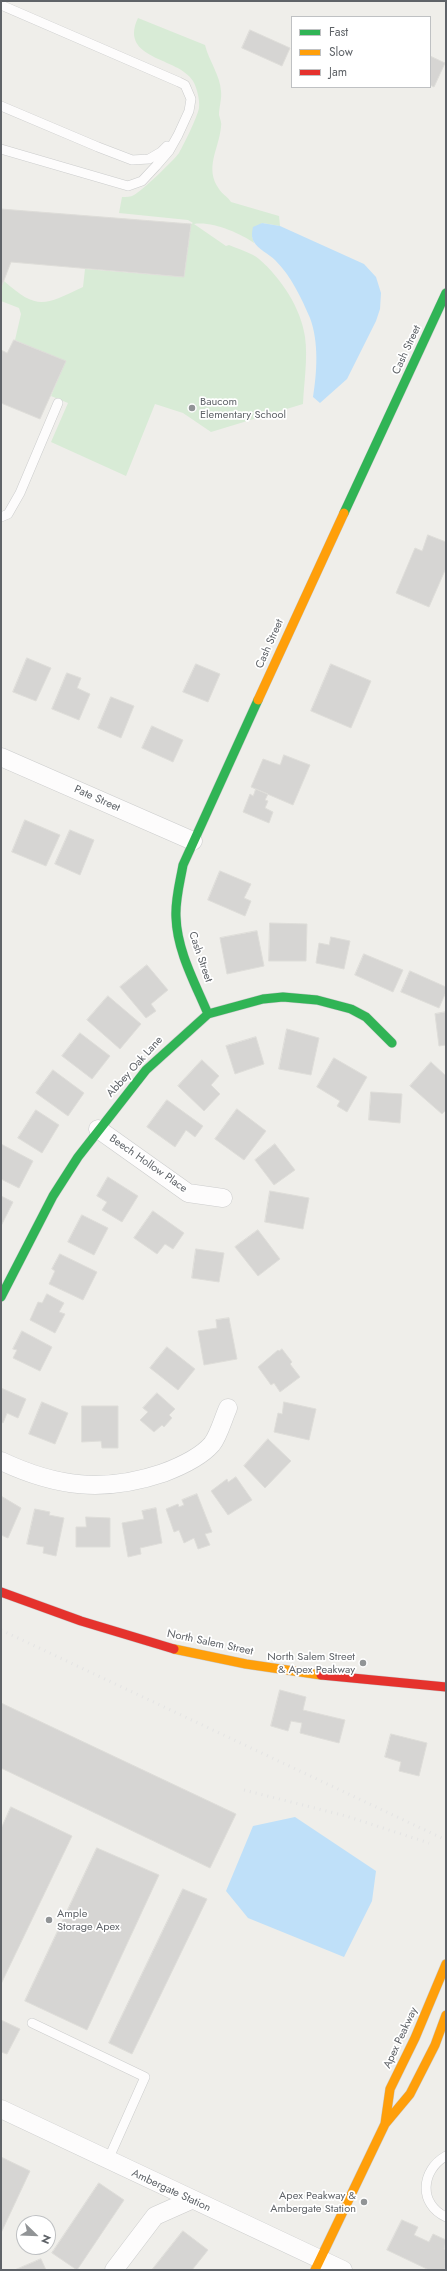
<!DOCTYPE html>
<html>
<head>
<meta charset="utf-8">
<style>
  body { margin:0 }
  #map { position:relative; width:447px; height:2271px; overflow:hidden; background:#efeeea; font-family:Jost,sans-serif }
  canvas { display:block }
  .frame { position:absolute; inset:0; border:2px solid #5f6368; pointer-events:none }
  .legend { position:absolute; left:291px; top:16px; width:140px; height:72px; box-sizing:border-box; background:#fff; border:1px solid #bfc1c3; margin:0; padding:5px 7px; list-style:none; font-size:12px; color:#5f6368 }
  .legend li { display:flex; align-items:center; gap:8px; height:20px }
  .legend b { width:20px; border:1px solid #bfc1c3 }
  .north { position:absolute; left:16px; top:2215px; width:40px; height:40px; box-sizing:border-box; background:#fff; border:1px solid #bfc1c3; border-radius:50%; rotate:113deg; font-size:11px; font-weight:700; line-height:16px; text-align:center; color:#5f6368 }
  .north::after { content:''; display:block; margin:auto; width:14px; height:18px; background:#919496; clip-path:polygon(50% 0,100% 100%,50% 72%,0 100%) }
</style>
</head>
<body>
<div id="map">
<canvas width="447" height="2271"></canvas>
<div class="frame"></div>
<ul class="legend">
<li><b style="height:5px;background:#30b455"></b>Fast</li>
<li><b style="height:5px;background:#ff9f0a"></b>Slow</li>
<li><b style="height:5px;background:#e5322d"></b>Jam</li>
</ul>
<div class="north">N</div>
</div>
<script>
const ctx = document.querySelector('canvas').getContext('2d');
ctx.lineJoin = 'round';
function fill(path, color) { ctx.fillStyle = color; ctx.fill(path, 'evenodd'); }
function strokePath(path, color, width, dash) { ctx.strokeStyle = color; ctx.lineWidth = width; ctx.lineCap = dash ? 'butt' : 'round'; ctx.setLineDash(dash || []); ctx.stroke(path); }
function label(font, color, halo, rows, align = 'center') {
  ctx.font = font + ' Jost,sans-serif'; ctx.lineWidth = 3.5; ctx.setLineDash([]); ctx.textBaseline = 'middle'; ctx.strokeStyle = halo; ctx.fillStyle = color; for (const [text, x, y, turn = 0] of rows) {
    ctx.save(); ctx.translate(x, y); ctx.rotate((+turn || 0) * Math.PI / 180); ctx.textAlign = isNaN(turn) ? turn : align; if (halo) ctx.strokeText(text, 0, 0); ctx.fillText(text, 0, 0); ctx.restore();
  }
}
fill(new Path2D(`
  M138 18 205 45C209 61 220 75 221 91 222 99 219 107 219 115 220 119 222 123 221 127 219 149 204 168 219 189 222 194 228 197 231 202L279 216 280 226 262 223 252 236 254 243C240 233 212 221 194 224L226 246 229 245C238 249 252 253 259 259 281 278 301 308 305 337 308 358 304 382 303 404L211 432 183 413 155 404 126 476 51 442 68 403 51 396 65 362 15 340 21 314 19 308 1 301V288L4 281C38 311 44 305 83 287L85 269 184 277 191 224 193 223 188 220 119 213 122 197C126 197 131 197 134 195 142 191 174 160 179 153 184 144 197 118 199 108 200 100 197 88 193 81 179 57 118 60 138 18Z`), '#d8ebd6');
fill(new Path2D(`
  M262 223 280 226 364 264 376 277 381 293 380 309 376 321 347 379 320 403 313 397C317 372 319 342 310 318 301 297 291 276 275 260 269 254 258 249 254 242 251 237 252 232 253 227Z
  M295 1817 376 1871 372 1901 344 1957 248 1918 226 1891 253 1826Z`), '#bfe0f9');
const building = new Path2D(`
  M250 30 290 48 282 66 242 48Z
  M430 56 445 63 434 87 430 85Z
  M1 209 191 224 184 277 11 262 1 288Z
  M14 340 66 361 40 419 1 403V350L7 353Z
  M428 535 446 542V568L429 607 396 593 415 548 422 551Z
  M27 658 51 668 36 701 13 692Z
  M196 664 220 674 208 702 183 692Z
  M331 664 371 681 351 728 311 711Z
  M67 673 81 678 77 688 90 694 79 720 52 709Z
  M111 697 134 706 121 738 98 728Z
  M152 726 183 740 173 762 142 748Z
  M284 755 310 765 293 805 251 787 263 759 280 765Z
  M256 789 268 794 265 800 268 801 265 808 273 812 269 823 243 812 250 794 253 796Z
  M25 820 60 835 46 866 12 852Z
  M70 830 94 840 80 875 55 864Z
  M220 871 251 884 244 898 251 901 245 916 208 900Z
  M270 923 307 924 306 961H269Z
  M257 931 264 966 227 974 220 938Z
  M331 937 350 941 344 969 316 963 319 943 329 945Z
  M364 954 403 970 393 992 355 975Z
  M147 965 168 990 151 1004 156 1011 146 1018 120 987Z
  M410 971 446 987V992L439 1008 401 992Z
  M108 996 141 1024 120 1049 87 1020Z
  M446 1012V1045L439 1046 435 1014Z
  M287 1029 319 1038 311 1075 279 1069Z
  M80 1033 110 1056 92 1079 62 1056Z
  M256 1037 264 1064 235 1074 226 1046Z
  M334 1058 367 1077 347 1112 337 1106 340 1101 317 1087Z
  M202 1060 219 1076 211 1085 220 1094 204 1111 178 1086Z
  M431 1062 446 1076V1110L442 1114 410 1086Z
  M53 1070 84 1093 68 1116 36 1093Z
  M371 1092 402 1094 400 1123 369 1120Z
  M167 1100 203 1126 195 1137 186 1130 175 1147 147 1127Z
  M237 1109 266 1131 244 1160 215 1139Z
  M36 1110 59 1125 42 1153 18 1138Z
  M1 1144 33 1161 19 1188 1 1179Z
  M275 1144 295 1170 274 1185 255 1160Z
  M108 1177 138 1196 122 1222 102 1210 107 1202 97 1196Z
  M270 1191 309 1198 303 1229 265 1222Z
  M1 1196 13 1202 1 1226Z
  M153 1211 184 1233 173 1249 165 1244 157 1254 134 1238Z
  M82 1215 108 1228 94 1255 68 1242Z
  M258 1230 280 1259 258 1276 235 1247Z
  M196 1249 224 1253 219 1282 192 1278Z
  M60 1254 97 1272 83 1300 49 1284 55 1271 52 1269Z
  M47 1294 64 1303 59 1312 65 1314 55 1333 30 1320 38 1302 42 1303Z
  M229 1318 237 1359 204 1365 198 1331 217 1328 216 1320Z
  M22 1331 52 1347 40 1371 13 1358 17 1350 13 1349Z
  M167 1347 195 1369 178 1390 150 1368Z
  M282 1349 292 1362 290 1364 300 1377 280 1392 274 1383 271 1385 258 1367 278 1350 279 1351Z
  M1 1388 26 1399 18 1418 7 1413 3 1423 1 1422Z
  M157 1393 175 1409 169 1415 172 1418 164 1427 162 1425 154 1432 140 1420 148 1412 143 1408Z
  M42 1402 68 1413 55 1444 29 1434Z
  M284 1402 316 1409 309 1440 274 1432 278 1413 282 1414Z
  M82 1406H118V1448H102L101 1441 82 1442Z
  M268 1439 291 1461 265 1488 244 1466Z
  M236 1477 252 1500 228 1515 211 1491 227 1479 228 1482Z
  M197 1494 212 1532 205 1534 210 1545 198 1549 194 1538 184 1543 179 1530 174 1532 166 1509 178 1504 179 1507 184 1505 182 1500Z
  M1 1496 21 1508 8 1538 1 1535Z
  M156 1508 162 1543 140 1548 141 1554 128 1557 122 1523 144 1519 142 1511Z
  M35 1509 50 1512 49 1515 64 1518 56 1556 43 1553 44 1547 27 1544Z
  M86 1517 110 1518V1547H76V1527H86Z
  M280 1690 306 1697 303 1710 345 1720 339 1743 300 1733 302 1723 291 1721 288 1731 271 1726Z
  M1 1703 236 1814 210 1868 1 1768Z
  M391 1734 427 1743 419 1776 399 1771 401 1762 385 1757Z
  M11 1807 72 1836 1 1984V1829Z
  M97 1848 159 1875 87 2030 25 2001Z
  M183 1889 207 1899 132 2054 109 2043Z
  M1 2020 20 2029 7 2054 1 2052Z
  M1 2157 30 2171 1 2233Z
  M99 2183 124 2200 77 2270 52 2253Z
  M402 2220 418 2227 414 2235 429 2242 433 2234 446 2240 444 2249 446 2250V2270H429L387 2250Z
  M183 2231 208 2250 192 2270H152Z
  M41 2259 46 2270H15Z`);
fill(building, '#d6d5d3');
strokePath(building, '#deddd9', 1);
const lane = new Path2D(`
  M1 5 179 82 185 85 191 99 189 111 178 135 169 151 156 166 142 181 128 186 1 149
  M1 106 98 147 132 160 149 159 161 152 167 146
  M1 517 8 514 20 493 58 403
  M32 2023 145 2077 108 2160
  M446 2156C421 2170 418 2204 446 2217`);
const street = new Path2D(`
  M1 757 193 841
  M98 1129 188 1193 223 1198
  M1 1461C56 1487 104 1493 163 1473 179 1467 200 1458 212 1444 219 1435 223 1419 228 1408
  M1 2109 343 2270
  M114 2270 155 2216 191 2200`);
const fast = new Path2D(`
  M344 513 446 293
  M208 1014C195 983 177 951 176 917 175 900 180 882 183 865L258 700
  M1 1297 53 1196 78 1157 146 1070 208 1014 263 999 283 997 317 1000 351 1009 366 1017 392 1043`);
const slow = new Path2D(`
  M258 700 344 513
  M174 1649 246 1664 321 1675
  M385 2124 390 2089 415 2038 446 1964
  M315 2270 385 2124 410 2094 435 2045 446 2015`);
const jam = new Path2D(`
  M1 1592 81 1621 174 1649
  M321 1675 446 1687`);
strokePath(lane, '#cbcccc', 10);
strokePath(street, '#cbcccc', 19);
strokePath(fast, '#cacacb', 10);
strokePath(slow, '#cacacb', 10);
strokePath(jam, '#cacacb', 10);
strokePath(lane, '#fdfcfc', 9);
strokePath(street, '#fdfcfc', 18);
strokePath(fast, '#30b455', 9);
strokePath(slow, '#ff9f0a', 9);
strokePath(jam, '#e5322d', 9);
strokePath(new Path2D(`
  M1 1630 446 1840
  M244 1790 346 1816 429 1843`), '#e4e4e4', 3, [1, 5]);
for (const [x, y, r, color] of [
  [192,408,4,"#919496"],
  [363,1663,4,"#919496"],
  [49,1920,4,"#919496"],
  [364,2202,4,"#919496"]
]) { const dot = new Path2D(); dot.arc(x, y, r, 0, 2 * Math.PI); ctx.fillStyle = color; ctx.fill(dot); strokePath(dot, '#fff', 1.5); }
label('11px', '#5f6368', '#fff', [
  ["Cash Street",407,350,-65],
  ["Cash Street",270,644,-66],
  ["Pate Street",97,799,24],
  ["Cash Street",200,957,71],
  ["Abbey Oak Lane",135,1067,-48],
  ["Beech Hollow Place",148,1164,35],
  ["North Salem Street",210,1643,12],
  ["Apex Peakway",401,2038,-65],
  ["Ambergate Station",171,2191,25]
]);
label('11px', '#5f6368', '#fff', [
  ["Baucom",200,402],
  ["Elementary School",200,415],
  ["North Salem Street",355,1657,"right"],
  ["& Apex Peakway",355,1670,"right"],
  ["Ample",57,1914],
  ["Storage Apex",57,1927],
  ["Apex Peakway &",356,2196,"right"],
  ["Ambergate Station",356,2209,"right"]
], 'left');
</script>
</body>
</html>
